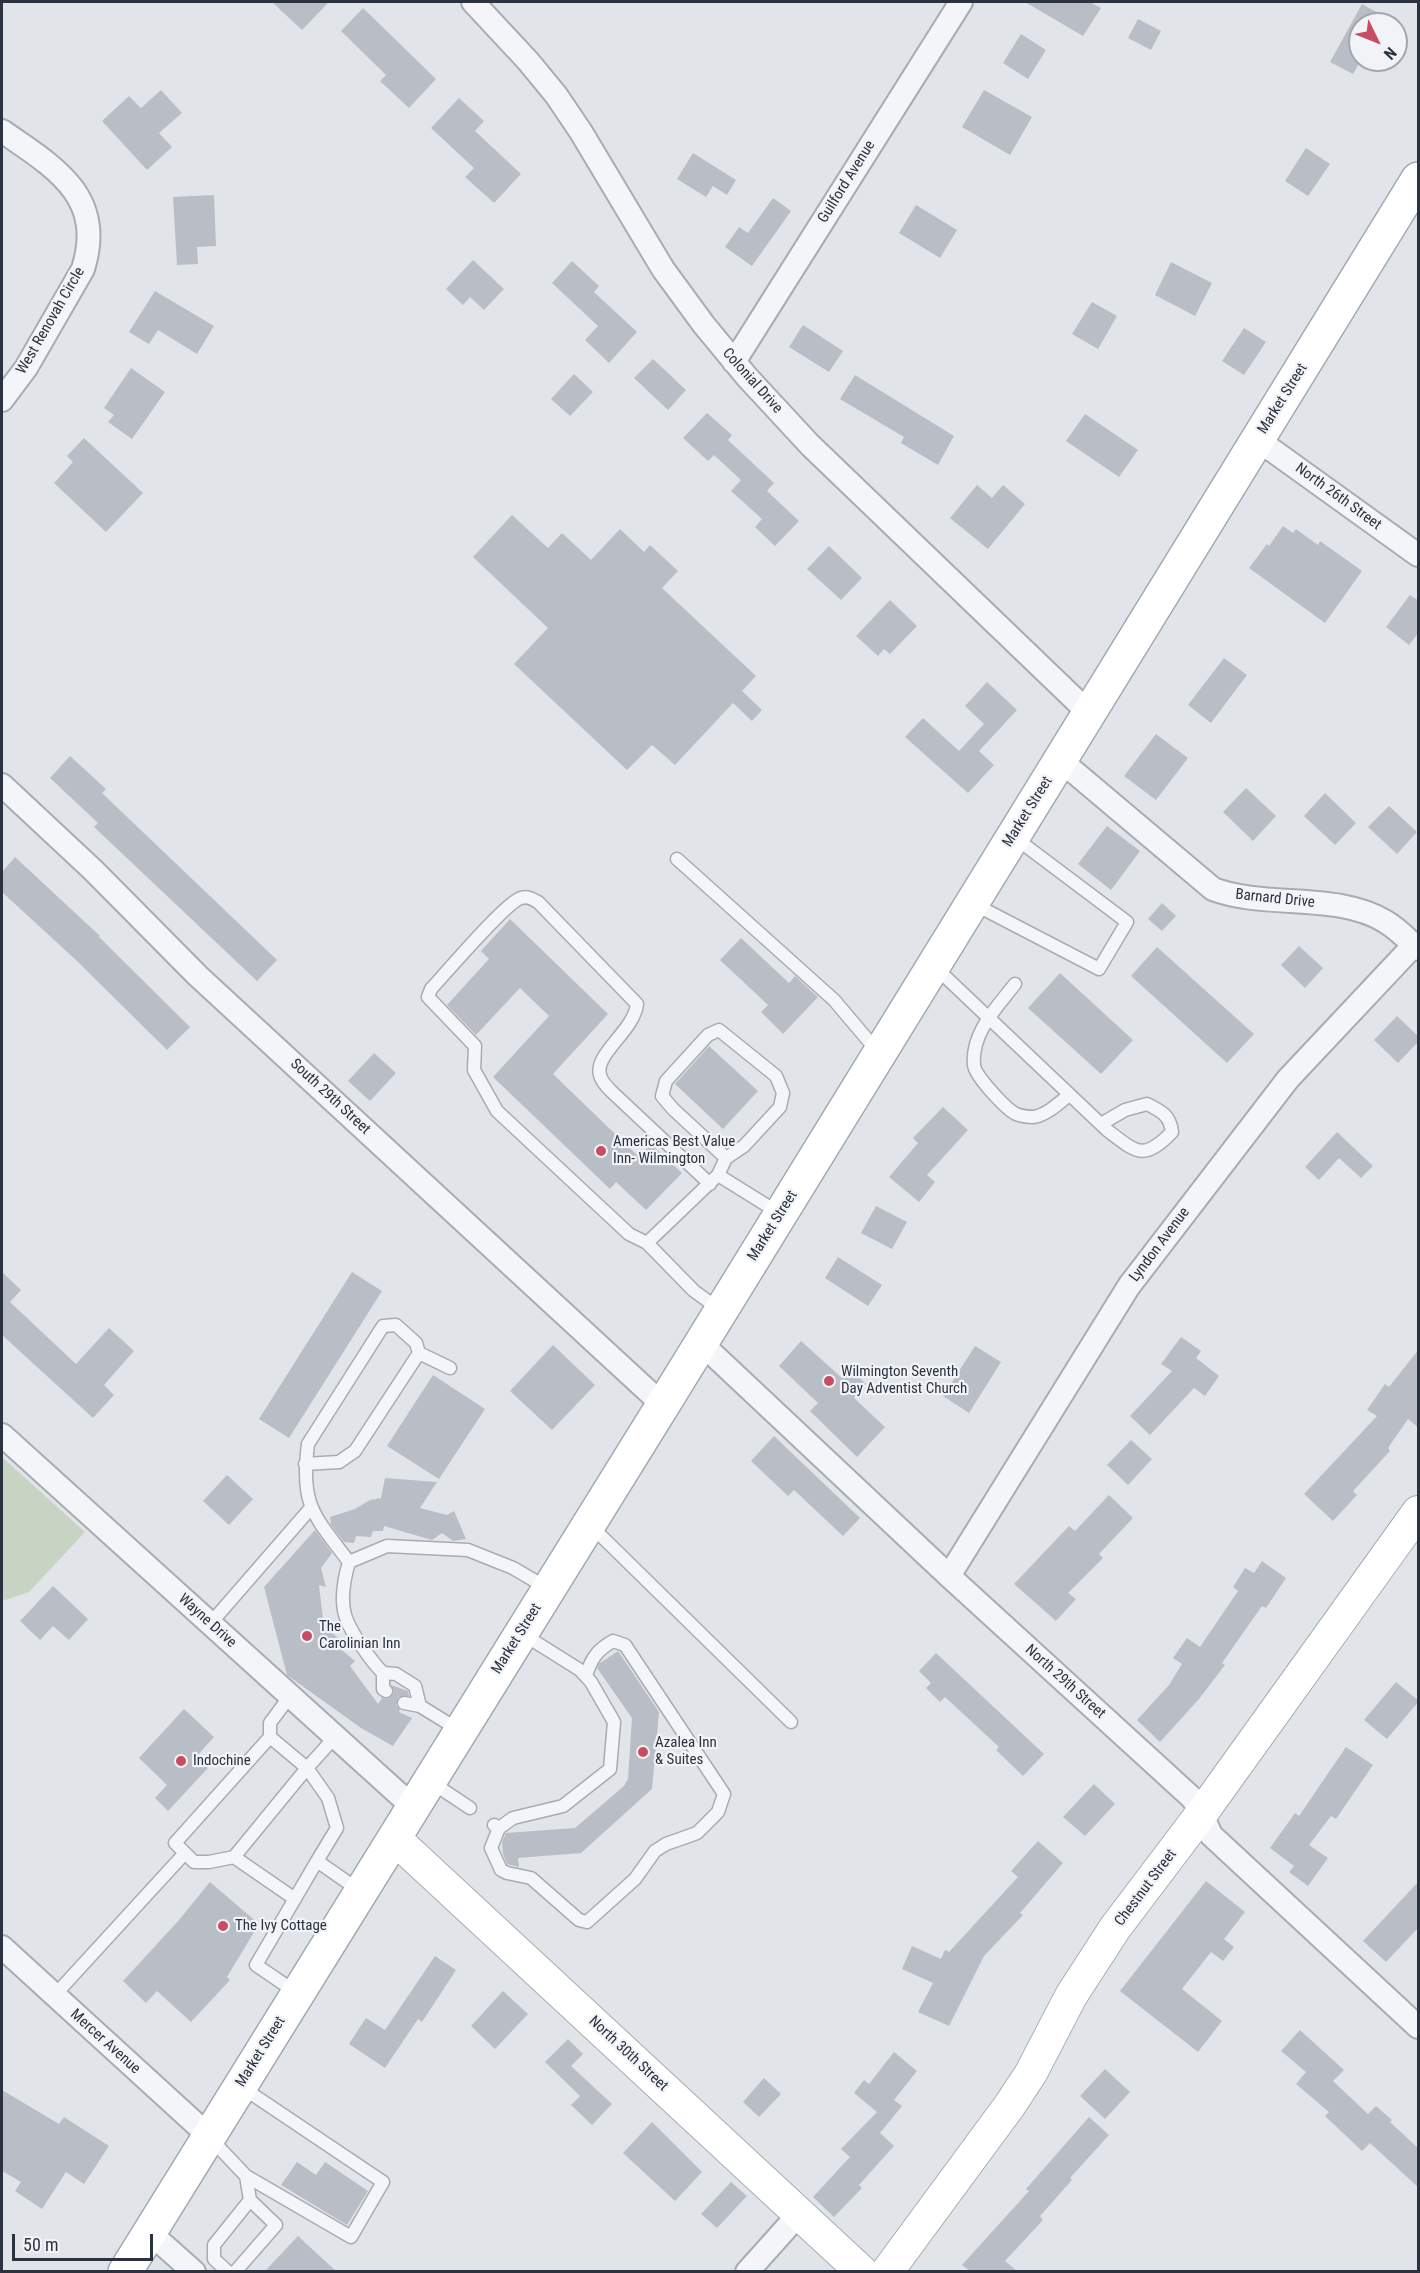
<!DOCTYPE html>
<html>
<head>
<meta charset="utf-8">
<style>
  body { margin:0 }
  #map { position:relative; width:1420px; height:2273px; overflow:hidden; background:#e1e5e9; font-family:"Roboto Condensed",sans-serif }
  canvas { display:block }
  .frame { position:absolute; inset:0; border:3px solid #2b3340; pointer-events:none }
  .north { position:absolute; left:1348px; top:12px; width:60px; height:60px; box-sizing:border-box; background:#f1f3f7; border:2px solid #a2a6ae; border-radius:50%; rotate:133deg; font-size:16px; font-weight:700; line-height:24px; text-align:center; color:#2b3340 }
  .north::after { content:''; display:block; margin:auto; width:21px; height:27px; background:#c74e62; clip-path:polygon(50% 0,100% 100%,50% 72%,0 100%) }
  .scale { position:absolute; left:12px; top:2234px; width:141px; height:27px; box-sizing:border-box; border:3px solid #2b3340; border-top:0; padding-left:8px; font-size:18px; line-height:21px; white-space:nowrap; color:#2b3340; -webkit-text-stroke:4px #f1f3f7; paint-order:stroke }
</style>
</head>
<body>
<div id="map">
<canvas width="1420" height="2273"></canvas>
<div class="frame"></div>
<div class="north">N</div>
<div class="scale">50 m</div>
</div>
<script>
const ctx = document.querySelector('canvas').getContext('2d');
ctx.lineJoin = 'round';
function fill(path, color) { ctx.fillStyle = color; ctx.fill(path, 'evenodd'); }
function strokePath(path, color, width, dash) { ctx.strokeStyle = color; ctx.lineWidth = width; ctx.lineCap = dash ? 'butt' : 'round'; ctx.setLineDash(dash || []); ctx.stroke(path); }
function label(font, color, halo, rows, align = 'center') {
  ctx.font = font + ' "Roboto Condensed",sans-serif'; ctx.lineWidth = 4.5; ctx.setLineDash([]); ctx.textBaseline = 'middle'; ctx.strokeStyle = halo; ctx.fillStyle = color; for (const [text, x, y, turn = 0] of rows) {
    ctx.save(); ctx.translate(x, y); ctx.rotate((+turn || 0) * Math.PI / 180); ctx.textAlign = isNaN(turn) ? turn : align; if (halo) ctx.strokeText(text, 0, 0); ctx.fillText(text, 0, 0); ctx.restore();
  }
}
fill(new Path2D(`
  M2 1457 85 1532 29 1592 2 1601Z`), '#c7d3c3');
fill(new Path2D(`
  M272 2H329L302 30Z
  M1025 2H1090L1101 8 1083 36Z
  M1362 4 1398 24H1360V62L1353 74 1330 62Z
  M363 8 436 79 409 108 380 81 386 75 341 31Z
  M1138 19 1161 31 1151 50 1128 38Z
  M1021 34 1046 50 1028 79 1003 63Z
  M161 90 182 113 159 133 172 147 147 170 102 121 129 96 141 108Z
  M984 90 1032 117 1010 155 962 127Z
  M459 98 484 121 475 131 521 174 494 203 465 177 474 168 431 128Z
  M1306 148 1330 164 1308 196 1285 181Z
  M693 153 736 180 727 195 713 186 706 197 677 179Z
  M214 195 216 246 197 247 198 264 177 265 173 197Z
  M773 198 791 211 752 266 725 247 739 227 748 233Z
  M916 205 957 230 940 258 899 233Z
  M473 260 504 289 484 310 470 297 463 305 446 289Z
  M572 261 599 286 594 292 637 332 609 363 585 340 598 326 552 283Z
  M1171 262 1212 283 1195 316 1155 295Z
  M155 291 214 326 197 354 158 330 149 344 129 332Z
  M1092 302 1117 316 1098 349 1072 334Z
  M803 325 843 351 829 372 789 347Z
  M1244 328 1266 342 1244 375 1222 361Z
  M653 359 686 390 668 410 634 378Z
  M131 368 165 392 132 439 108 422 114 415 104 408Z
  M574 374 593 392 570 416 551 399Z
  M855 375 954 436 938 465 901 443 904 437 840 399Z
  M707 413 732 435 728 440 774 483 767 491 799 521 775 546 755 527 762 519 731 491 741 480 714 455 708 461 683 438Z
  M1085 414 1138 450 1119 477 1066 441Z
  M84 438 143 493 106 532 54 483 73 462 67 456Z
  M977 485 992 498 1003 485 1025 504 988 549 950 518Z
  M512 515 548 548 562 533 591 560 620 529 644 552 650 545 678 571 662 588 756 676 742 691 762 710 752 721 733 703 675 765 652 745 627 770 514 664 548 628 473 557Z
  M1283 526 1293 533 1296 529 1318 545 1320 541 1362 571 1325 623 1249 568 1267 544 1269 546Z
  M829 546 862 578 841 600 807 569Z
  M1410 595 1419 601V632L1409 645 1386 627Z
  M890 600 917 626 890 654 884 649 878 656 856 636Z
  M1224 658 1247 675 1211 723 1188 705Z
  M987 682 1017 710 979 751 994 765 968 793 905 737 923 718 959 751 984 724 965 706Z
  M1156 734 1188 758 1156 800 1124 776Z
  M70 756 106 789 102 793 277 960 257 981 94 827 98 823 50 778Z
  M1246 788 1276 816 1253 841 1223 812Z
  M1325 793 1356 823 1335 845 1304 816Z
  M1389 806 1417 832 1397 854 1368 827Z
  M1107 826 1140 851 1111 890 1078 864Z
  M15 857 100 936 99 937 190 1027 167 1050 77 961 2 892V872Z
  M1162 903 1176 916 1162 931 1148 919Z
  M510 919 608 1014 553 1074 639 1157 651 1144 682 1173 646 1210 616 1182 610 1189 493 1077 549 1016 520 988 476 1035 447 1005 489 959 481 951Z
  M741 938 789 983 795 976 818 997 783 1034 761 1012 768 1005 720 960Z
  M1299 946 1323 968 1305 988 1281 965Z
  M1157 947 1254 1034 1227 1063 1131 976Z
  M1060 973 1133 1040 1101 1074 1028 1008Z
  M1397 1016 1419 1037V1041L1398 1063 1374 1040Z
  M709 1046 758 1091 723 1129 675 1084Z
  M374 1053 396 1073 370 1101 348 1081Z
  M943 1107 968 1130 927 1175 935 1182 919 1202 889 1177 918 1143 913 1138Z
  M1337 1132 1373 1166 1361 1178 1339 1158 1319 1180 1305 1167Z
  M876 1206 907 1222 892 1249 861 1233Z
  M838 1257 882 1285 868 1306 825 1278Z
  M2 1272 21 1290 10 1302 76 1364 109 1328 134 1351 104 1385 114 1395 93 1418 2 1335Z
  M352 1272 382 1291 289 1438 259 1419Z
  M1181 1337 1201 1351 1196 1358 1219 1376 1205 1396 1194 1388 1150 1435 1130 1416 1172 1371 1161 1364Z
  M801 1341 842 1378 850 1369 866 1384 854 1398 885 1427 857 1457 810 1411 818 1403 779 1366Z
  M553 1345 595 1385 552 1430 510 1391Z
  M975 1346 1001 1362 969 1413 943 1396Z
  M1419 1349V1428L1408 1419 1388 1448 1390 1451 1353 1491 1357 1495 1333 1521 1304 1494 1377 1416 1367 1410 1385 1384 1389 1387Z
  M433 1375 485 1409 439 1479 387 1446Z
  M774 1436 860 1518 843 1536 794 1490 788 1496 751 1461Z
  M1131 1440 1152 1459 1128 1485 1107 1465Z
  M227 1475 253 1499 229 1525 203 1501Z
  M385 1478 437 1482 420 1508 447 1515 454 1511 466 1539 453 1541 442 1533 432 1540 384 1526 383 1531H373L371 1537 356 1536 354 1543 344 1542 331 1525 330 1517 355 1509 370 1500 381 1498Z
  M1109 1495 1133 1518 1099 1554 1103 1558 1068 1593 1076 1599 1056 1621 1014 1584 1069 1526 1075 1531Z
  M315 1530 332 1553 321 1568 326 1587 319 1585 324 1627 348 1645 342 1650 355 1661 350 1666 378 1704 382 1698 386 1699 392 1696 394 1691 391 1685 408 1691 409 1696 398 1697 396 1705 400 1710 399 1712 412 1718 393 1746 361 1728 287 1675 264 1587Z
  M1262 1561 1286 1578 1266 1608 1262 1606 1222 1663 1225 1665 1199 1699 1160 1742 1137 1720 1169 1685 1182 1664 1173 1658 1187 1638 1200 1647 1238 1591 1233 1587 1245 1568 1254 1573Z
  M53 1586 88 1619 69 1640 53 1626 40 1640 20 1621Z
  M618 1651 659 1712 652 1789 581 1853 518 1858 519 1867 507 1864 503 1854 502 1842 506 1833 575 1828 624 1786 628 1779 632 1718 597 1668 600 1663Z
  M936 1653 1044 1754 1023 1776 996 1750 999 1747 945 1697 940 1702 926 1688 931 1683 919 1671Z
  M1396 1682 1419 1701 1387 1739 1364 1720Z
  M184 1709 214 1737 196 1757 208 1768 168 1811 155 1798 167 1785 139 1758Z
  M1346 1747 1373 1765 1336 1819 1331 1816 1309 1845 1328 1858 1308 1886 1289 1872 1294 1866 1270 1848 1295 1813 1299 1816Z
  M1094 1784 1115 1804 1085 1836 1063 1817Z
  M1038 1841 1063 1863 1020 1913 1023 1915 984 1956 949 2026 918 2012 933 1983 902 1969 912 1946 941 1959 945 1950 949 1952 1018 1877 1011 1871Z
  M1206 1881 1245 1912 1224 1939 1234 1947 1223 1961 1211 1952 1182 1989 1222 2021 1198 2052 1120 1991Z
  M1419 1881V1927L1386 1962 1363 1941Z
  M210 1882 259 1924 227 1977 230 1980 191 2022 157 1991 146 2003 123 1981 179 1920Z
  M435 1956 456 1970 422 2022 418 2019 385 2068 349 2044 366 2018 385 2030Z
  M503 1991 528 2014 495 2049 471 2026Z
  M1300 2030 1344 2070 1333 2081 1368 2114 1376 2106 1392 2120 1390 2122 1419 2149V2188L1370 2143 1362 2151 1325 2116 1329 2112 1296 2084 1306 2072 1281 2051Z
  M568 2039 583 2054 571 2066 612 2104 592 2125 571 2105 580 2096 545 2062Z
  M894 2052 917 2071 894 2100 902 2106 880 2133 894 2146 859 2185 862 2188 834 2217 813 2197 850 2157 841 2149 877 2112 854 2093 864 2080 869 2084Z
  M1105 2069 1130 2092 1105 2119 1080 2096Z
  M764 2078 781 2094 759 2117 743 2102Z
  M2 2090 59 2124 64 2117 109 2146 84 2184 66 2172 42 2209 15 2191 21 2182 2 2171Z
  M1089 2117 1109 2135 1070 2178 1072 2180 1040 2216 1043 2220 1005 2261 1017 2271H970L962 2265 1029 2191 1026 2189Z
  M652 2122 702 2172 675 2201 623 2153Z
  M297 2162 316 2175 325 2162 368 2191 347 2225 281 2185Z
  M731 2182 747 2196 717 2228 701 2214Z
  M298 2236 336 2271H265Z`), '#b9bec6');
const lane = new Path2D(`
  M677 859 834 1000 878 1052
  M972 903 1099 969 1127 922 1014 837
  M934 966 1107 1130C1136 1152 1143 1162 1172 1132 1170 1115 1161 1111 1147 1104L1125 1110 1101 1124
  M1015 984C997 1007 971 1033 974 1065 975 1076 1006 1109 1016 1114 1021 1116 1030 1117 1034 1117 1048 1114 1059 1103 1069 1095
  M718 1175 779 1213
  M710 1184 611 1091C607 1087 601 1080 600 1075 594 1054 634 1031 637 1004L538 902C532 899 528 896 521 898 506 902 446 973 431 989L428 997 475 1046 474 1070 497 1111 629 1234 647 1243 718 1175 726 1158 744 1146 780 1107 783 1093 776 1076 719 1030 708 1035 666 1081 662 1096 673 1109 726 1158
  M647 1243 694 1291 719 1309
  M419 1353 450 1368
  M305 1464 339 1462 355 1451 419 1353 416 1343 396 1325 383 1326 308 1444C300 1506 314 1515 349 1562
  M590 1525 791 1722
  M210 1624 310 1509
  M383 1673 396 1674 415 1686 420 1706
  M386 1691 383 1689V1673C372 1662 351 1633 346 1618 340 1601 344 1579 349 1562L387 1546 468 1550 513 1568 547 1588
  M290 1696 270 1723V1737L307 1768 335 1737
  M404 1703 420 1706 459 1730
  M270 1737 175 1843 194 1862H209L234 1857 295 1899
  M431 1782 470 1808
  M494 1825 499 1828 513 1818 563 1806 610 1769 614 1722 591 1682 580 1670 521 1633
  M499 1828 491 1848 501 1870 507 1873 531 1878 579 1920 587 1922 635 1879 655 1851 666 1844 697 1833 718 1812 724 1794 625 1645 613 1641C597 1650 591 1659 586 1676
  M234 1857 307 1768 328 1798 337 1828 317 1861 360 1891
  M297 1993 256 1965 317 1861
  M54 1996 185 1853
  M240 2086 383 2182 351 2237 246 2176
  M209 2137 246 2176 250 2200 276 2225 235 2272
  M228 2272 214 2259V2245L250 2200`);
const street = new Path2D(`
  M473 2 528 61 556 95 581 132 663 269 704 325 747 377 810 445 1089 713
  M2 131C54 167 106 196 83 269L26 368 2 400
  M734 362 961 2
  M1258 440 1418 555
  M1060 760 1213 889C1265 909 1339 892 1386 922 1398 929 1408 940 1418 949
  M2 785 93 870 198 976 663 1405
  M701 1343 949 1576 1191 1797 1199 1807 1211 1835 1418 2027
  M2 1435 413 1807
  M949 1576 1129 1286 1288 1079 1414 945
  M2 1947 209 2136
  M149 2232 194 2272
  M747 2272 799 2214`);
const secondary = new Path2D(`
  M394 1838 862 2272
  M887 2272 1010 2105 1031 2073 1071 1996 1115 1928 1202 1813 1418 1512`);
const primary = new Path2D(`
  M125 2272 663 1405 1418 179`);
strokePath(lane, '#a7acb3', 15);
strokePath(street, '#a7acb3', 26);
strokePath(secondary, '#a7acb3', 34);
strokePath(primary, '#a1a9b4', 36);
strokePath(lane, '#f4f5f8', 12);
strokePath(street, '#f4f5f8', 22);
strokePath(secondary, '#fff', 32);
strokePath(primary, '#fff', 33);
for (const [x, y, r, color] of [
  [601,1151,6,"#c74e62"],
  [829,1381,6,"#c74e62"],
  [307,1636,6,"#c74e62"],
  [643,1752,6,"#c74e62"],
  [181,1761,6,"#c74e62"],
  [223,1926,6,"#c74e62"]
]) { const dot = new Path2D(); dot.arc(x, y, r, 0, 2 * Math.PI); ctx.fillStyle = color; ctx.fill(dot); strokePath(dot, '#f1f3f7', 2); }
label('15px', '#2b3340', '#f1f3f7', [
  ["Guilford Avenue",847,182,-58],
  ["West Renovah Circle",51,321,-60],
  ["Colonial Drive",752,381,48],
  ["Market Street",1283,399,-58],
  ["North 26th Street",1338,497,36],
  ["Market Street",1028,812,-58],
  ["Barnard Drive",1275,899,6],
  ["South 29th Street",330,1097,43],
  ["Market Street",773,1226,-58],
  ["Lyndon Avenue",1160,1245,-53],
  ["Wayne Drive",207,1621,42],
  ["Market Street",517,1639,-58],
  ["North 29th Street",1065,1682,42],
  ["Chestnut Street",1146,1888,-53],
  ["Mercer Avenue",105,2042,42],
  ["Market Street",261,2052,-58],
  ["North 30th Street",628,2054,43]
]);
label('15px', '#2b3340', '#f1f3f7', [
  ["Americas Best Value",613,1142],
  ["Inn- Wilmington",613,1159],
  ["Wilmington Seventh",841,1372],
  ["Day Adventist Church",841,1389],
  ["The",319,1627],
  ["Carolinian Inn",319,1644],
  ["Azalea Inn",655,1743],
  ["& Suites",655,1760],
  ["Indochine",193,1761],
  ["The Ivy Cottage",235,1926]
], 'left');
</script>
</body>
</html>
